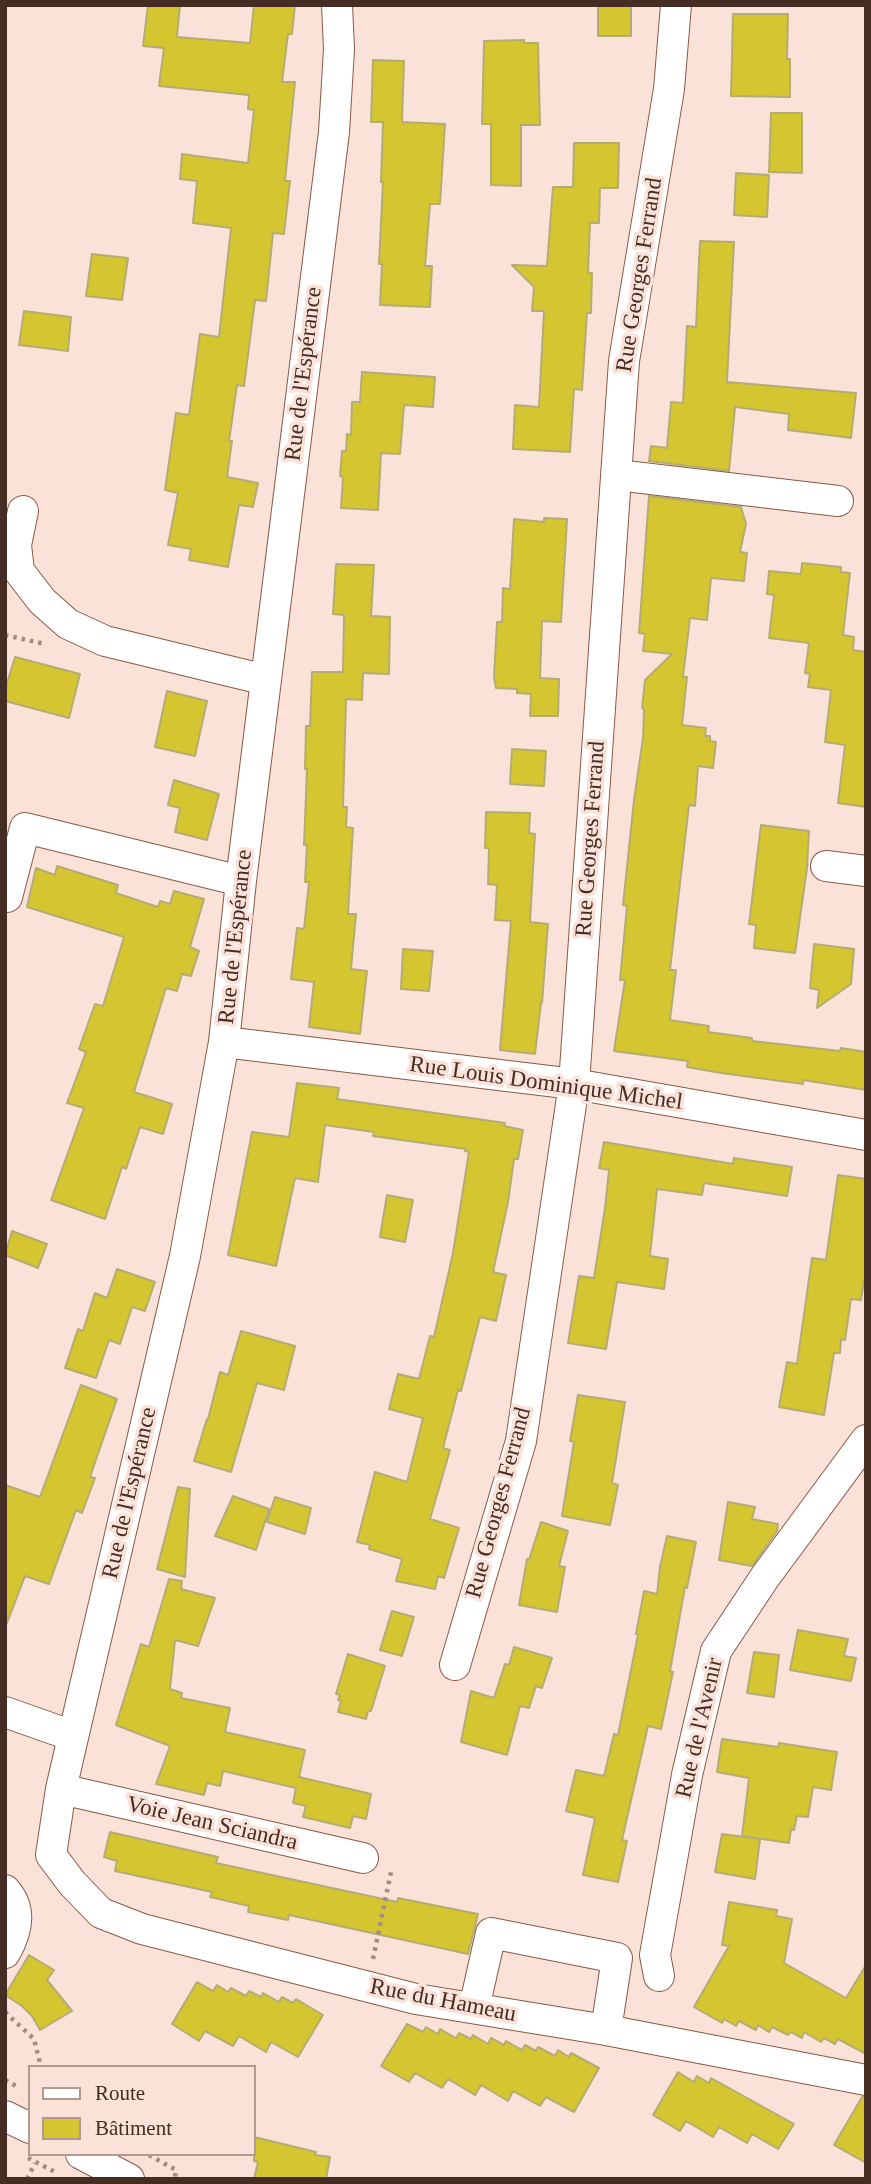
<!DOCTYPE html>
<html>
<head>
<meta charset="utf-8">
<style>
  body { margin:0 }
  #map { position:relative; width:871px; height:2184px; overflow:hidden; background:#fbe2d8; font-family:"Times New Roman",serif }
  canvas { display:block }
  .frame { position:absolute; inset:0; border:7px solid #452d24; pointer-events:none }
  .legend { position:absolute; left:28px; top:2065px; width:228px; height:91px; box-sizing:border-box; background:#fbe2d8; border:2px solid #b29a90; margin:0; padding:9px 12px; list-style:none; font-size:21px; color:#452d24 }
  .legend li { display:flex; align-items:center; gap:14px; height:35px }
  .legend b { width:35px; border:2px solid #b29a90 }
</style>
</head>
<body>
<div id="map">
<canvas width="871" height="2184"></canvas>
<div class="frame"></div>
<ul class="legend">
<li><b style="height:9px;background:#fff"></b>Route</li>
<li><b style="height:19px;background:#d5c531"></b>Bâtiment</li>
</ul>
</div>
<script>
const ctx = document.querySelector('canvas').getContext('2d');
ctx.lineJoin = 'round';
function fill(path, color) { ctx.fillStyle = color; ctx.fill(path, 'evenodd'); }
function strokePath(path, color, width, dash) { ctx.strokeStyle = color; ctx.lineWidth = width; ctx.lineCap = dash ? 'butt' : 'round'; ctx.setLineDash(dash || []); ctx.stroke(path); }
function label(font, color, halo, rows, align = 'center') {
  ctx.font = font + ' "Times New Roman",serif'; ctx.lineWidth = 7; ctx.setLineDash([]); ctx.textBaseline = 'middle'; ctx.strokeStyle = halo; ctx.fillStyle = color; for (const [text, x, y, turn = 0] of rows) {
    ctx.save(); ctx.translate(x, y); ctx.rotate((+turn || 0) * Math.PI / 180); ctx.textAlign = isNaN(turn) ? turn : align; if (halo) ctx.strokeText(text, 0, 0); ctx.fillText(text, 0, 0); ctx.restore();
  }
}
const building = new Path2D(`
  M148 5H180L177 37 250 43 254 5H295L292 34H288L282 82H295L285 181H290L284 234 273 233 266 301 255 300 244 386 237 385 229 441H232L227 477 258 483 253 507 239 505 228 567 189 560 191 549 168 545 178 493 165 490 176 413 189 415 200 334 219 337 231 228 193 223 197 181 180 179 182 154 248 163 254 110 248 109 249 95 159 86 164 48 143 46Z
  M598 5H631V36H598Z
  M733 14H788L787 59H790V97L731 96Z
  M524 40V43H538L540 125H521V186L491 185V124H482L484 41Z
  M373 60 404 61 402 122 445 124 440 204H430L425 266H432L430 307 380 305 382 264H379L383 182H381L383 122H371Z
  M771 113H802V173L769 172Z
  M574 143H619L618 188H600L599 223H590L588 273H592L591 313H587L582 390 574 389 570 452 513 449 515 405 539 407 544 311H532L534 287 512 265 547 266 553 187H573Z
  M736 173 769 175 767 217 734 215Z
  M700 241 734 242 727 382 856 393 851 438 788 430 789 414 735 407 729 471 649 461 651 446 667 448 671 402 683 403 687 326 696 327Z
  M92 254 128 258 122 300 86 296Z
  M24 311 71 317 68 351 19 345Z
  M362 372 435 377 433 407 404 405 400 454 381 453 378 510 341 508 343 477 340 476 342 451H346L347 434 351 435 352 402H360Z
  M649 496 741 507 746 524 740 552 747 553 744 581 711 578 707 620 690 618 683 677H687L682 725 706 728 705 736H710V741L716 742 713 768 698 766 695 806 689 805 670 970H676L670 1020 709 1026 708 1032 752 1038V1041L840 1051 841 1048 866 1052V1090L803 1080V1084L721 1073 687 1067 688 1061 614 1051 625 980H620L627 906 623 905 634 800 643 738 644 709 642 708 645 680 672 654 643 651 645 634 639 633Z
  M544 518 567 519 561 622 542 621 540 678 559 679 558 716H530L531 694 517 693V689L496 688 494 677 497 622H502L503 588 510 589 514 519 544 522Z
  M802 563 841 567V572L850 573 843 635 854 637 853 650 866 652V807L838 803 845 745 825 742 831 690 808 687 810 674 805 673 809 643 769 638 774 595 767 594 769 571 801 574Z
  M336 564 374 565 371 616 390 617 389 674 363 673 362 700 346 699 343 807H347L346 827 353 828 348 914H356L351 969 367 971 360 1034 309 1027 314 982 291 979 297 928 304 929 309 882H305L307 845H304L307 769H305L306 726H310L312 672H343L344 615 333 614Z
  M15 657 80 674 69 718 5 701V690Z
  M167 691 207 701 195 756 155 747Z
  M512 749 546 751 544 786 510 784Z
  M174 780 219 794 207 840 175 832 180 808 168 805Z
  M486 812 530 813 529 833 535 834 530 922 548 924 542 1003H541L535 1054 500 1050 511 921 495 920 497 885 488 884 489 848H485Z
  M761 825 809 831 807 868 795 953 754 948 756 925 749 924Z
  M57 866 118 885 116 893 158 907 160 901 170 904 174 891 204 899 190 947 199 951 191 976 182 974 177 991 166 988 134 1092 172 1104 163 1134 140 1127 126 1169 122 1167 105 1219 51 1200 84 1108 67 1103 86 1052 79 1049 95 1004 103 1006 124 937 27 907 36 868 55 875Z
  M814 944 854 949 851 984 817 1008 819 990 810 988Z
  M403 949 433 951 429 991 401 989Z
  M297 1083 339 1088 337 1099 505 1123 504 1126 523 1130 518 1159H514L508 1202 493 1272 506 1275 496 1321 480 1317 461 1391 458 1390 443 1448 450 1450 430 1519 459 1528 444 1578 438 1576 435 1589 396 1581 402 1559 369 1549 370 1545 357 1542 375 1472 407 1482 423 1418 389 1409 398 1374 419 1379 430 1336 434 1337 453 1253 469 1152 465 1151 466 1149 373 1136 374 1132 325 1125 318 1182 295 1178 276 1266 228 1255 252 1132 289 1137Z
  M604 1142 733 1164 734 1158 792 1167 787 1196 704 1183 702 1195 657 1189 650 1256 668 1259 664 1289 617 1282 606 1349 568 1343 579 1276 594 1278 605 1208 609 1170 599 1168Z
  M838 1175 866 1179V1269L861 1300 851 1299 845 1340 841 1339 840 1353H834L824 1415 779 1407 787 1362 797 1364 812 1258 826 1260Z
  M387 1195 413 1200 405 1242 380 1237Z
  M12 1231 47 1244 38 1268 5 1255Z
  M117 1269 155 1282 145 1311 132 1307 120 1344 109 1340 96 1378 65 1368 78 1329 83 1331 95 1293 107 1298Z
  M241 1331 295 1346 284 1390 257 1383 231 1472 194 1461 207 1419H208L220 1372 228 1375Z
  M81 1385 117 1399 90 1477 95 1478 82 1513 76 1510 49 1584 25 1576 7 1623 5 1622V1485L40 1497Z
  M578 1395 625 1402 612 1483 618 1485 610 1525 562 1516 574 1442 570 1441Z
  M178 1487 190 1489 185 1577 157 1569Z
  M233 1496 269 1509 256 1550 215 1536Z
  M275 1497 311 1508 305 1534 267 1522Z
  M728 1502 755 1507 752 1519 778 1524 777 1531 752 1566 719 1560Z
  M541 1522 568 1531 559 1566 565 1567 557 1612 519 1605 527 1559 529 1560Z
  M667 1536 696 1542 687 1588 685 1587 670 1671 673 1672 661 1729 648 1726 622 1840 627 1841 618 1882 583 1875 595 1818 566 1811 576 1770 604 1776 614 1734 618 1735 638 1635 636 1634 644 1591 657 1594 660 1567Z
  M169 1579 182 1581 181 1589 215 1598 198 1646 175 1640 170 1689 182 1693 181 1698 230 1708 225 1732 305 1750 299 1777 371 1794 366 1819 353 1816 350 1828 303 1817 306 1806 293 1803 296 1788 223 1771 220 1786 207 1783 204 1795 156 1784 170 1746 116 1725 141 1644 149 1647Z
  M392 1611 414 1617 402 1656 380 1650Z
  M798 1630 848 1639 844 1656 856 1658 851 1681 790 1670Z
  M514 1647 552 1658 542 1688 536 1686 529 1708 520 1706 507 1755 461 1742 471 1691 494 1698 505 1664 509 1665Z
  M754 1652 779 1655 774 1697 747 1693Z
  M348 1654 385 1666 371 1711H368L366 1719 338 1712 341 1701 338 1700 340 1695 336 1694Z
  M722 1739 778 1747 779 1743 837 1752 831 1790 813 1787 808 1817 797 1816 794 1830 791 1829 789 1843 742 1836 749 1778 717 1772Z
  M110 1832 218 1857 216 1863 397 1902 398 1898 478 1914 468 1954 289 1915 288 1920 248 1912 249 1906 210 1897 212 1892 115 1871 117 1861 104 1857Z
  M722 1834 760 1839 755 1879 715 1872Z
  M729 1902 777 1910 776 1916 792 1919 784 1963 846 1998 866 1965V2054L838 2039 835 2044 824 2038 821 2042 804 2032 802 2038 791 2032 788 2035 772 2027 769 2032 758 2025 756 2030 739 2021 736 2026 724 2019 722 2023 694 2007 729 1946 722 1945Z
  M29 1955 54 1970 47 1980 72 2011 40 2030 32 2016 22 2006 5 1995Z
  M197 1982 213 1991 217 1985 228 1992 231 1988 246 1996 249 1991 261 1997 263 1993 279 2002 282 1997 293 2003 296 1999 323 2015 298 2057 271 2042 266 2052 239 2036 233 2046 205 2031 199 2041 172 2024Z
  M407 2024 423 2032 426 2027 438 2034 440 2029 456 2038 459 2033 471 2039 473 2035 488 2044 491 2038 504 2045 506 2041 522 2050 525 2045 536 2051 538 2047 555 2056 558 2050 569 2057 571 2053 599 2068 574 2112 546 2097 540 2106 513 2091 508 2101 481 2085 475 2095 448 2079 442 2088 415 2073 409 2082 381 2066Z
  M678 2072 694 2082 697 2076 709 2083 711 2078 794 2124 778 2149 752 2134 747 2143 719 2127 713 2137 686 2121 680 2131 653 2115Z
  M862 2097H866V2163L834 2145Z
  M254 2137 316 2152 315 2155 330 2157 326 2179H254L258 2162 254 2161Z`);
fill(building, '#d5c531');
strokePath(building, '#b3ad73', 2);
const minor = new Path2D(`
  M337 5 339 49 334 132 241 881 224 1042 185 1256 61 1789 51 1855 72 1883 101 1913 142 1929 416 1999 606 2030 866 2080
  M617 475 838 501
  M23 511 16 545 19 571 42 601 68 624 105 641 266 680
  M826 866 866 871
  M7 897 25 828 241 881
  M224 1042 574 1084 866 1135
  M455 1665 521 1441 574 1084 624 361 669 89 676 5
  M5 1712 73 1736
  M61 1789 363 1858
  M5 1890C23 1910 17 1932 5 1953
  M659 1976 655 1955 687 1775 716 1651 765 1577 866 1440
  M474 2008 491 1933 617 1958 606 2030
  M5 2116 30 2128
  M81 2154 129 2179`);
strokePath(minor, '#8d5843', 32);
strokePath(new Path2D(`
  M5 635 45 644
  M373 1959 391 1872
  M5 2012 34 2039 41 2067
  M5 2080 16 2086
  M149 2155 176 2170 175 2177 176 2179
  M28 2158 57 2173
  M27 2179 35 2163`), '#a38b81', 4.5, [3.5, 5]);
strokePath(minor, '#fff', 30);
label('23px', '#452d24', '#fbe2d8', [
  ["Rue Georges Ferrand",640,275,-81],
  ["Rue de l'Espérance",304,374,-83],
  ["Rue Georges Ferrand",591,839,-86],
  ["Rue de l'Espérance",236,937,-84],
  ["Rue Louis Dominique Michel",546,1084,8],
  ["Rue de l'Espérance",130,1493,-77],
  ["Rue Georges Ferrand",499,1503,-75],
  ["Rue de l'Avenir",700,1728,-77],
  ["Voie Jean Sciandra",212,1824,13],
  ["Rue du Hameau",443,2001,11]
]);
</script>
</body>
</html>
